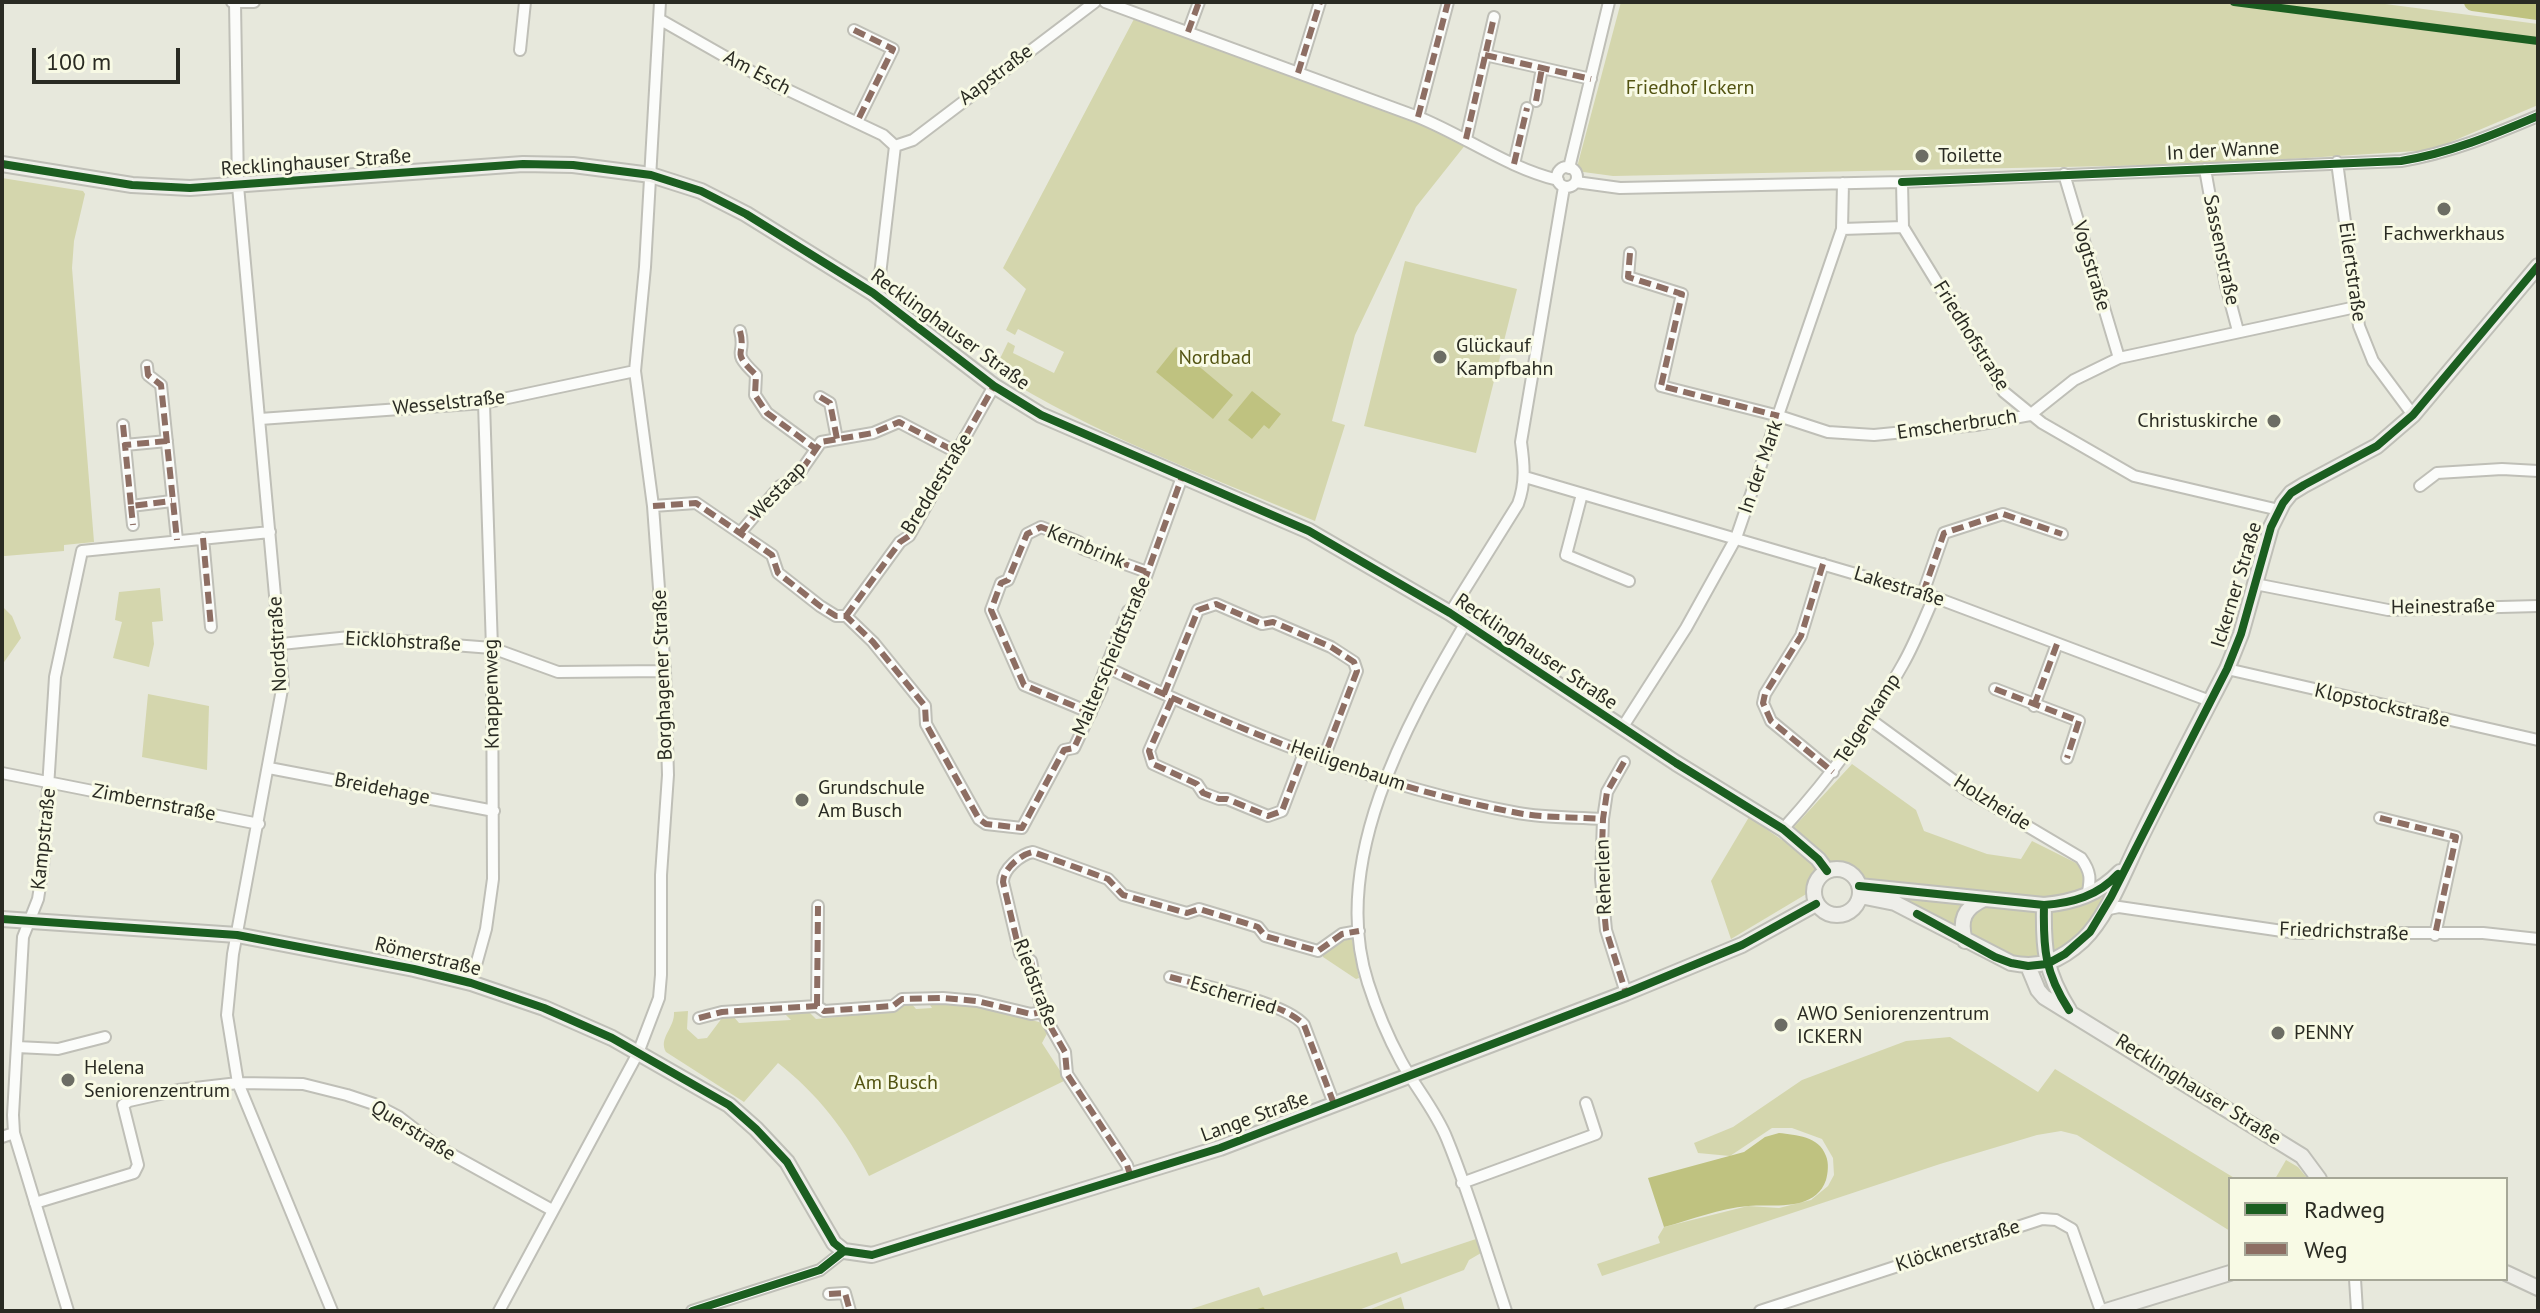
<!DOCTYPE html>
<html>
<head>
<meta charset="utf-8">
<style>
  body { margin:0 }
  #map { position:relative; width:2540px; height:1313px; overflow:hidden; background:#e7e8dc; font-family:"PT Sans",sans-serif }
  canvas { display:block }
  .frame { position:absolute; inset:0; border:4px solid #2a2b23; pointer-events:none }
  .legend { position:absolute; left:2228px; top:1177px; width:280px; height:104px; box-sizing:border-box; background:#f8fae5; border:2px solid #a6a797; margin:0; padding:10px 14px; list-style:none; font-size:24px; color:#2a2b23 }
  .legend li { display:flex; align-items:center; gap:16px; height:40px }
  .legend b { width:40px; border:2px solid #a6a797 }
  .scale { position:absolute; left:32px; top:48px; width:148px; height:36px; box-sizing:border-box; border:4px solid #2a2b23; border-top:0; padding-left:10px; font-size:24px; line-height:28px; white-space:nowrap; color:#2a2b23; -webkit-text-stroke:6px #f8fae5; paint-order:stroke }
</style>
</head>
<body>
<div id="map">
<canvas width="2540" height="1313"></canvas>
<div class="frame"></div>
<ul class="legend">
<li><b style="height:10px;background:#1b5e20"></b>Radweg</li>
<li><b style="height:10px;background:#8d6e63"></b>Weg</li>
</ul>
<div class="scale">100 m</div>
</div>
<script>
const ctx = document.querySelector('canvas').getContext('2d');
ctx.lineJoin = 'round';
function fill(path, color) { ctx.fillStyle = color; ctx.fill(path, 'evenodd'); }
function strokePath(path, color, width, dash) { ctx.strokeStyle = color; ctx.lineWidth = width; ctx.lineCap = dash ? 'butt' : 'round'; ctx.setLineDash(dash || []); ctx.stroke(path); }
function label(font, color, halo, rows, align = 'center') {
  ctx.font = font + ' "PT Sans",sans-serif'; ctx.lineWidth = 6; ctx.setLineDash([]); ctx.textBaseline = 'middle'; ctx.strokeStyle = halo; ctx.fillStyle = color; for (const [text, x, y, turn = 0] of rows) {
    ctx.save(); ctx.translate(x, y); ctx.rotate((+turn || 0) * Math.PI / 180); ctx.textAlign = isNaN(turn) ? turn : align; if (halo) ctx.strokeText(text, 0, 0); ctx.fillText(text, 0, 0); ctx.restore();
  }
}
fill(new Path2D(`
  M1621 2H2370L2538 24V105L2432 150 2211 164 1613 176 1576 171Z
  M1134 19 1417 123 1466 144 1416 207 1355 335 1332 421 1345 425 1315 521C1207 475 1094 435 994 371L1008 342 1015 346 1013 353 1054 373 1064 352 1018 329 1015 335 1006 330 1026 289 1003 268Z
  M2 178 83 191 85 194 74 241 72 268 94 542 64 545V551L5 556H2Z
  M1405 261 1517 289 1476 453 1364 426Z
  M160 588 163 621 152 622 154 644 149 667 113 658 122 622 115 620 119 592Z
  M2 606 12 616 21 638 2 665Z
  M148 694 209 706 207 770 142 757Z
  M1852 764 1916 810 1924 831 1987 854 2021 859 2032 841 2080 865 2085 872 2084 882 2104 900C2078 937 2065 961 2014 959L1865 881 1858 874 1837 862 1813 875 1808 893 1731 939 1711 881 1749 817 1782 840Z
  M1348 937 1352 939 1359 978 1356 979 1323 957V954Z
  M928 1002 978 1005 1046 1024 1049 1030 1042 1043 1066 1080 869 1176C847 1132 817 1093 778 1063L744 1102 666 1052C658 1038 675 1028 674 1012L688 1011 687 1029 698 1039 707 1038 722 1018 734 1017 739 1023 791 1020 784 1013 808 1011 816 1019 897 1011 906 1003H911L916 1009 932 1008Z
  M1950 1037 2038 1092 2055 1069 2236 1179H2230V1231L2077 1135 2061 1131 2037 1135 1940 1164 1602 1276 1597 1264 1660 1243 1658 1237 1664 1227 1748 1206 1779 1208 1811 1200 1828 1186 1834 1175 1833 1158 1822 1139 1792 1128H1772L1730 1156 1698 1153 1694 1143 1733 1127 1802 1080 1906 1041Z
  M2286 1160 2298 1167 2308 1179H2275Z
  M1476 1239 1481 1253 1469 1260 1464 1270 1356 1311H1185L1259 1287 1263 1296 1397 1252 1401 1264Z
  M1401 1297 1405 1311H1366Z`), '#d4d6ad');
fill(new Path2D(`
  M1176 347 1233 395 1213 419 1156 372Z
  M1252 391 1281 414 1269 429 1264 425 1252 439 1228 420Z
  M1779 1133C1796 1135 1819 1136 1826 1156 1829 1163 1828 1173 1826 1180 1815 1212 1774 1204 1748 1206 1720 1208 1691 1220 1664 1227L1648 1178 1744 1152 1765 1137Z`), '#bfc280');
strokePath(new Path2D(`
  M1256 1311 1263 1309`), '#bfc280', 3);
strokePath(new Path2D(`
  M2473 2 2538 11`), '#bfc280', 18);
const street = new Path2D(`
  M232 2H254
  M1105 2 1418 117C1465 136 1508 168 1558 180
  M235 3 238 186 283 684 233 954 227 1015 238 1083 332 1311
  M659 19 782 89 790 91 883 135 895 146
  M854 30 893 49 857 122
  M1188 32 1199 2
  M520 50 525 2
  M1485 55 1591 79
  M1298 73 1320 2
  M1536 101 1542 68
  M1418 117 1448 2
  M1466 139 1494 17
  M895 146 913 140 1095 2
  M2337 162 2359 326 2373 361 2413 415
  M1514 164 1527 108
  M1557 177a10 10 0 1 1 20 0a10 10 0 1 1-20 0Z
  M1569 168 1609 2
  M2205 169 2226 286 2238 331
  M2064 174 2119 358
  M1576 182 1620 188 1902 182 2401 161C2450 153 2493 135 2538 116
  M1902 182 1903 227 2004 392 2042 423 2134 476 2279 510
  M1842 229 1903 227
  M1630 253 1628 277 1682 294 1661 386 1779 416 1828 432 1874 435 1976 425 2030 415 2074 380 2119 358 2356 307
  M873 293 880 275 895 146
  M740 331C747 357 729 349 756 375L755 395 767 413 816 449
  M147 366 148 375 161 385 177 540
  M820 397 830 403 837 439
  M260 419 484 403 635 371
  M123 425 125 445
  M167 441 125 445 131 506 172 501
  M1525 477 1934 597 2210 701
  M2420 486 2437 473 2502 469 2538 471
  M1582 494 1566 555 1629 581
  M131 506 133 525
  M653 506 696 503 772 555 778 573 820 606 836 616H846L873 642 925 706 926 724 979 819 986 824 1022 828 1064 750 1074 748 1102 688 1100 682 1128 611 1135 607 1182 477
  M740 533 780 486 796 478 821 442 873 433 899 422 958 453
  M203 538 211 627
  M1823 564 1801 636 1765 694 1763 703 1771 721 1833 772
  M2255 584 2388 610 2538 606
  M1923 593 1944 533 2003 514 2062 534
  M1450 613 1518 504C1526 482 1524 464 1521 442L1564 187
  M846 616 900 542 909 536 994 386
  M1465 624C1406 724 1329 862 1368 983 1376 1008 1388 1037 1401 1061 1415 1087 1436 1111 1447 1139 1470 1195 1487 1254 1506 1311
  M281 644 350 637 492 648 558 672 665 671
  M1106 667C1238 730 1373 786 1518 813 1545 818 1575 817 1603 819
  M2227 669 2538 740
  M1995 689 2079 721 2067 758
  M1164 694 1198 610 1216 604 1262 624 1273 622 1331 647 1354 662 1357 671 1323 760
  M1172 699 1149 751 1153 764 1197 784 1203 793 1219 799H1227L1268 816 1282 811 1304 753
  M2034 706 2057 644
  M1091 713 1024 685 991 610 1001 583 1008 580 1027 534 1041 527 1079 542 1083 549 1147 572
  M1871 720 1968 791 2081 858C2091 872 2091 879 2087 896
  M1622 728 1686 628 1736 538 1842 229 1843 183
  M1624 762 1607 792 1603 819 1601 878 1606 930 1626 993
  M269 768 494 811
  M2 773 259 824
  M2380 818 2456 837 2435 935
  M1783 829C1829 778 1870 724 1903 664 1915 643 1924 619 1934 597
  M2104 910 2119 907 2296 933H2483L2538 939
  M1170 977C1202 986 1285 1002 1304 1025L1334 1104
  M471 983 486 929 493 879 492 648 484 403
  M817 1006 818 906
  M699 1018 722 1012 817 1006 824 1011 893 1006 902 999 943 998 977 1001 1031 1014 1042 1012
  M17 1047 58 1049 105 1037
  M2 1137 14 1133
  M1131 1177 1127 1165 1067 1074 1065 1052 1042 1012 1031 961 1020 954 1003 882C1003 869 1021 854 1033 852L1108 879 1123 895 1187 913 1199 909 1229 918 1258 927 1265 936 1318 951 1342 934 1359 931
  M1462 1183 1596 1134 1586 1103
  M35 1203 134 1173 138 1165 123 1105 129 1101 178 1090 238 1083 303 1084 347 1095 374 1104 399 1117 438 1147 552 1210
  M2355 1279 2357 1311
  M829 1294 845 1293 850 1311
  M68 1311 14 1133 13 1115 23 937 38 899 43 867 55 677 82 551 270 532
  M499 1311 638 1053 659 998 661 975V875L668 775 665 671 653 506 635 371 645 267 660 2
  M692 1311 820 1270 844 1251
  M1760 1311 2042 1219 2056 1220 2072 1229 2101 1311`);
const secondary = new Path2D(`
  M2 164 132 185 190 188 523 164 573 165 651 175 701 191 746 214 873 293 994 386 1041 415 1309 531 1450 613 1676 763 1783 829 1818 859 1827 871
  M1814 892a23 23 0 1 1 46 0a23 23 0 1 1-46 0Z
  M1859 886 2044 905C2074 902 2099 894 2120 872
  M1860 896 1895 903 2011 963C2040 969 2060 961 2083 940 2109 915 2126 866 2143 833 2170 778 2199 723 2227 669L2241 634 2271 527 2283 503 2291 493 2304 485 2377 446 2413 415 2538 266
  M2044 905C2043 948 2045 972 2069 1010
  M2 919 237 935 414 969 471 983 544 1008 612 1038 729 1105 756 1129 787 1162 834 1243 844 1251 872 1255 1220 1148 1626 993 1742 945 1816 904
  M1965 941C1959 920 1964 908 1984 899
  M2028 966 2038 990 2044 997 2302 1156 2319 1179
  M2506 1273 2538 1288
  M2106 1311 2230 1273`);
strokePath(street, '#bfbfb7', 14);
strokePath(secondary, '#bfbfb7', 18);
strokePath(street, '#fbfcfa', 10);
strokePath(secondary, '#eeeee9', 14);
strokePath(new Path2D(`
  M854 30 893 49 857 122
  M1188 32 1199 2
  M1485 55 1591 79
  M1298 73 1320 2
  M1536 101 1542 68
  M1418 117 1448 2
  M1466 139 1494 17
  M1514 164 1527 108
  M1630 253 1628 277 1682 294 1661 386 1779 416
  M740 331C747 357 729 349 756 375L755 395 767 413 816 449
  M147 366 148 375 161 385 177 540
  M820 397 830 403 837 439
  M123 425 125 445
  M167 441 125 445 131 506 172 501
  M131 506 133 525
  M653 506 696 503 772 555 778 573 820 606 836 616H846L873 642 925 706 926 724 979 819 986 824 1022 828 1064 750 1074 748 1102 688 1100 682 1128 611 1135 607 1182 477
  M740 533 780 486 796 478 821 442 873 433 899 422 958 453
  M203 538 211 627
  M1823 564 1801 636 1765 694 1763 703 1771 721 1833 772
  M1923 593 1944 533 2003 514 2062 534
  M846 616 900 542 909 536 994 386
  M1106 667C1238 730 1373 786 1518 813 1545 818 1575 817 1603 819
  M1995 689 2079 721 2067 758
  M1164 694 1198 610 1216 604 1262 624 1273 622 1331 647 1354 662 1357 671 1323 760
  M1172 699 1149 751 1153 764 1197 784 1203 793 1219 799H1227L1268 816 1282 811 1304 753
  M2034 706 2057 644
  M1091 713 1024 685 991 610 1001 583 1008 580 1027 534 1041 527 1079 542 1083 549 1147 572
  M1624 762 1607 792 1603 819 1601 878 1606 930 1626 993
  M2380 818 2456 837 2435 935
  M1170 977C1202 986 1285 1002 1304 1025L1334 1104
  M817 1006 818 906
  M699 1018 722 1012 817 1006 824 1011 893 1006 902 999 943 998 977 1001 1031 1014 1042 1012
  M1131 1177 1127 1165 1067 1074 1065 1052 1042 1012 1031 961 1020 954 1003 882C1003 869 1021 854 1033 852L1108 879 1123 895 1187 913 1199 909 1229 918 1258 927 1265 936 1318 951 1342 934 1359 931
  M829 1294 845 1293 850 1311`), '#8d6e63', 6, [12, 6]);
strokePath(new Path2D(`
  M2234 2 2538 41
  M2 164 132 185 190 188 523 164 573 165 651 175 701 191 746 214 873 293 994 386 1041 415 1309 531 1450 613 1676 763 1783 829 1818 859 1827 871
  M1902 182 2401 161C2450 153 2493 135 2538 116
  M1859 886 2044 905C2072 903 2098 896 2118 874
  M2044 905C2043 949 2045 973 2069 1010
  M1917 914 1995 957 2011 963 2028 966 2047 964 2065 954 2090 932 2111 897 2227 669 2241 634 2271 527 2283 503 2291 493 2304 485 2377 446 2413 415 2538 266
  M2 919 237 935 414 969 471 983 544 1008 612 1038 729 1105 756 1129 787 1162 834 1243 844 1251 872 1255 1220 1148 1626 993 1742 945 1816 904
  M692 1311 820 1270 844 1251`), '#1b5e20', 8);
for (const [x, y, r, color] of [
  [1922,156,8,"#6c6d64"],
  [2444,209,8,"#6c6d64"],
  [1440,357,8,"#6c6d64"],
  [2274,421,8,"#6c6d64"],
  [802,800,8,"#6c6d64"],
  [1781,1025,8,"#6c6d64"],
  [2278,1033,8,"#6c6d64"],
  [68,1080,8,"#6c6d64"]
]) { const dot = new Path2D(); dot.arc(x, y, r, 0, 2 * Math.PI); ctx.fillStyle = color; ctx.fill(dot); strokePath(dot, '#f8fae5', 3); }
label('20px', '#2a2b23', '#f8fae5', [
  ["Am Esch",757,73,28],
  ["Aapstraße",996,75,-37],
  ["In der Wanne",2223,151,-3],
  ["Recklinghauser Straße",316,163,-4],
  ["Sassenstraße",2221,250,78],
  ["Vogtstraße",2091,266,74],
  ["Eilertstraße",2352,272,82],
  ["Recklinghauser Straße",950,330,36],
  ["Friedhofstraße",1971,336,58],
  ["Wesselstraße",449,403,-6],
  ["Emscherbruch",1957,425,-8],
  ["In der Mark",1761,467,-71],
  ["Breddestraße",937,484,-58],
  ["Westaap",778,491,-46],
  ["Kernbrink",1086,547,23],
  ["Ickerner Straße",2237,585,-73],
  ["Lakestraße",1899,587,17],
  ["Heinestraße",2443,607,-1],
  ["Eicklohstraße",403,642,3],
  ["Nordstraße",278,644,-93],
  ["Recklinghauser Straße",1536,652,34],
  ["Malterscheidtstraße",1112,656,-67],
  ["Borghagener Straße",663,675,-92],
  ["Knappenweg",492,694,-91],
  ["Klopstockstraße",2382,706,13],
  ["Telgenkamp",1868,719,-57],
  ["Heiligenbaum",1348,766,19],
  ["Breidehage",382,789,11],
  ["Zimbernstraße",154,803,11],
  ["Holzheide",1992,803,32],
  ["Kampstraße",44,839,-84],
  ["Reherlen",1604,877,-92],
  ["Friedrichstraße",2344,932,2],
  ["Römerstraße",428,957,14],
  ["Riedstraße",1035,983,69],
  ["Escherried",1233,996,17],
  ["Recklinghauser Straße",2198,1090,32],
  ["Lange Straße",1255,1117,-20],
  ["Querstraße",413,1131,32],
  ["Klöcknerstraße",1958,1246,-18]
]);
label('20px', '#535412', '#f8fae5', [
  ["Friedhof Ickern",1690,88],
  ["Nordbad",1215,358],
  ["Am Busch",896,1083]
]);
label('20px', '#2a2b23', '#f8fae5', [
  ["Toilette",1938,156],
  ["Fachwerkhaus",2444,234,"center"],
  ["Glückauf",1456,346],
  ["Kampfbahn",1456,369],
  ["Christuskirche",2258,421,"right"],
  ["Grundschule",818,788],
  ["Am Busch",818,811],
  ["AWO Seniorenzentrum",1797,1014],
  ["ICKERN",1797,1037],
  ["PENNY",2294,1033],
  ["Helena",84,1068],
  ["Seniorenzentrum",84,1091]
], 'left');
</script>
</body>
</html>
